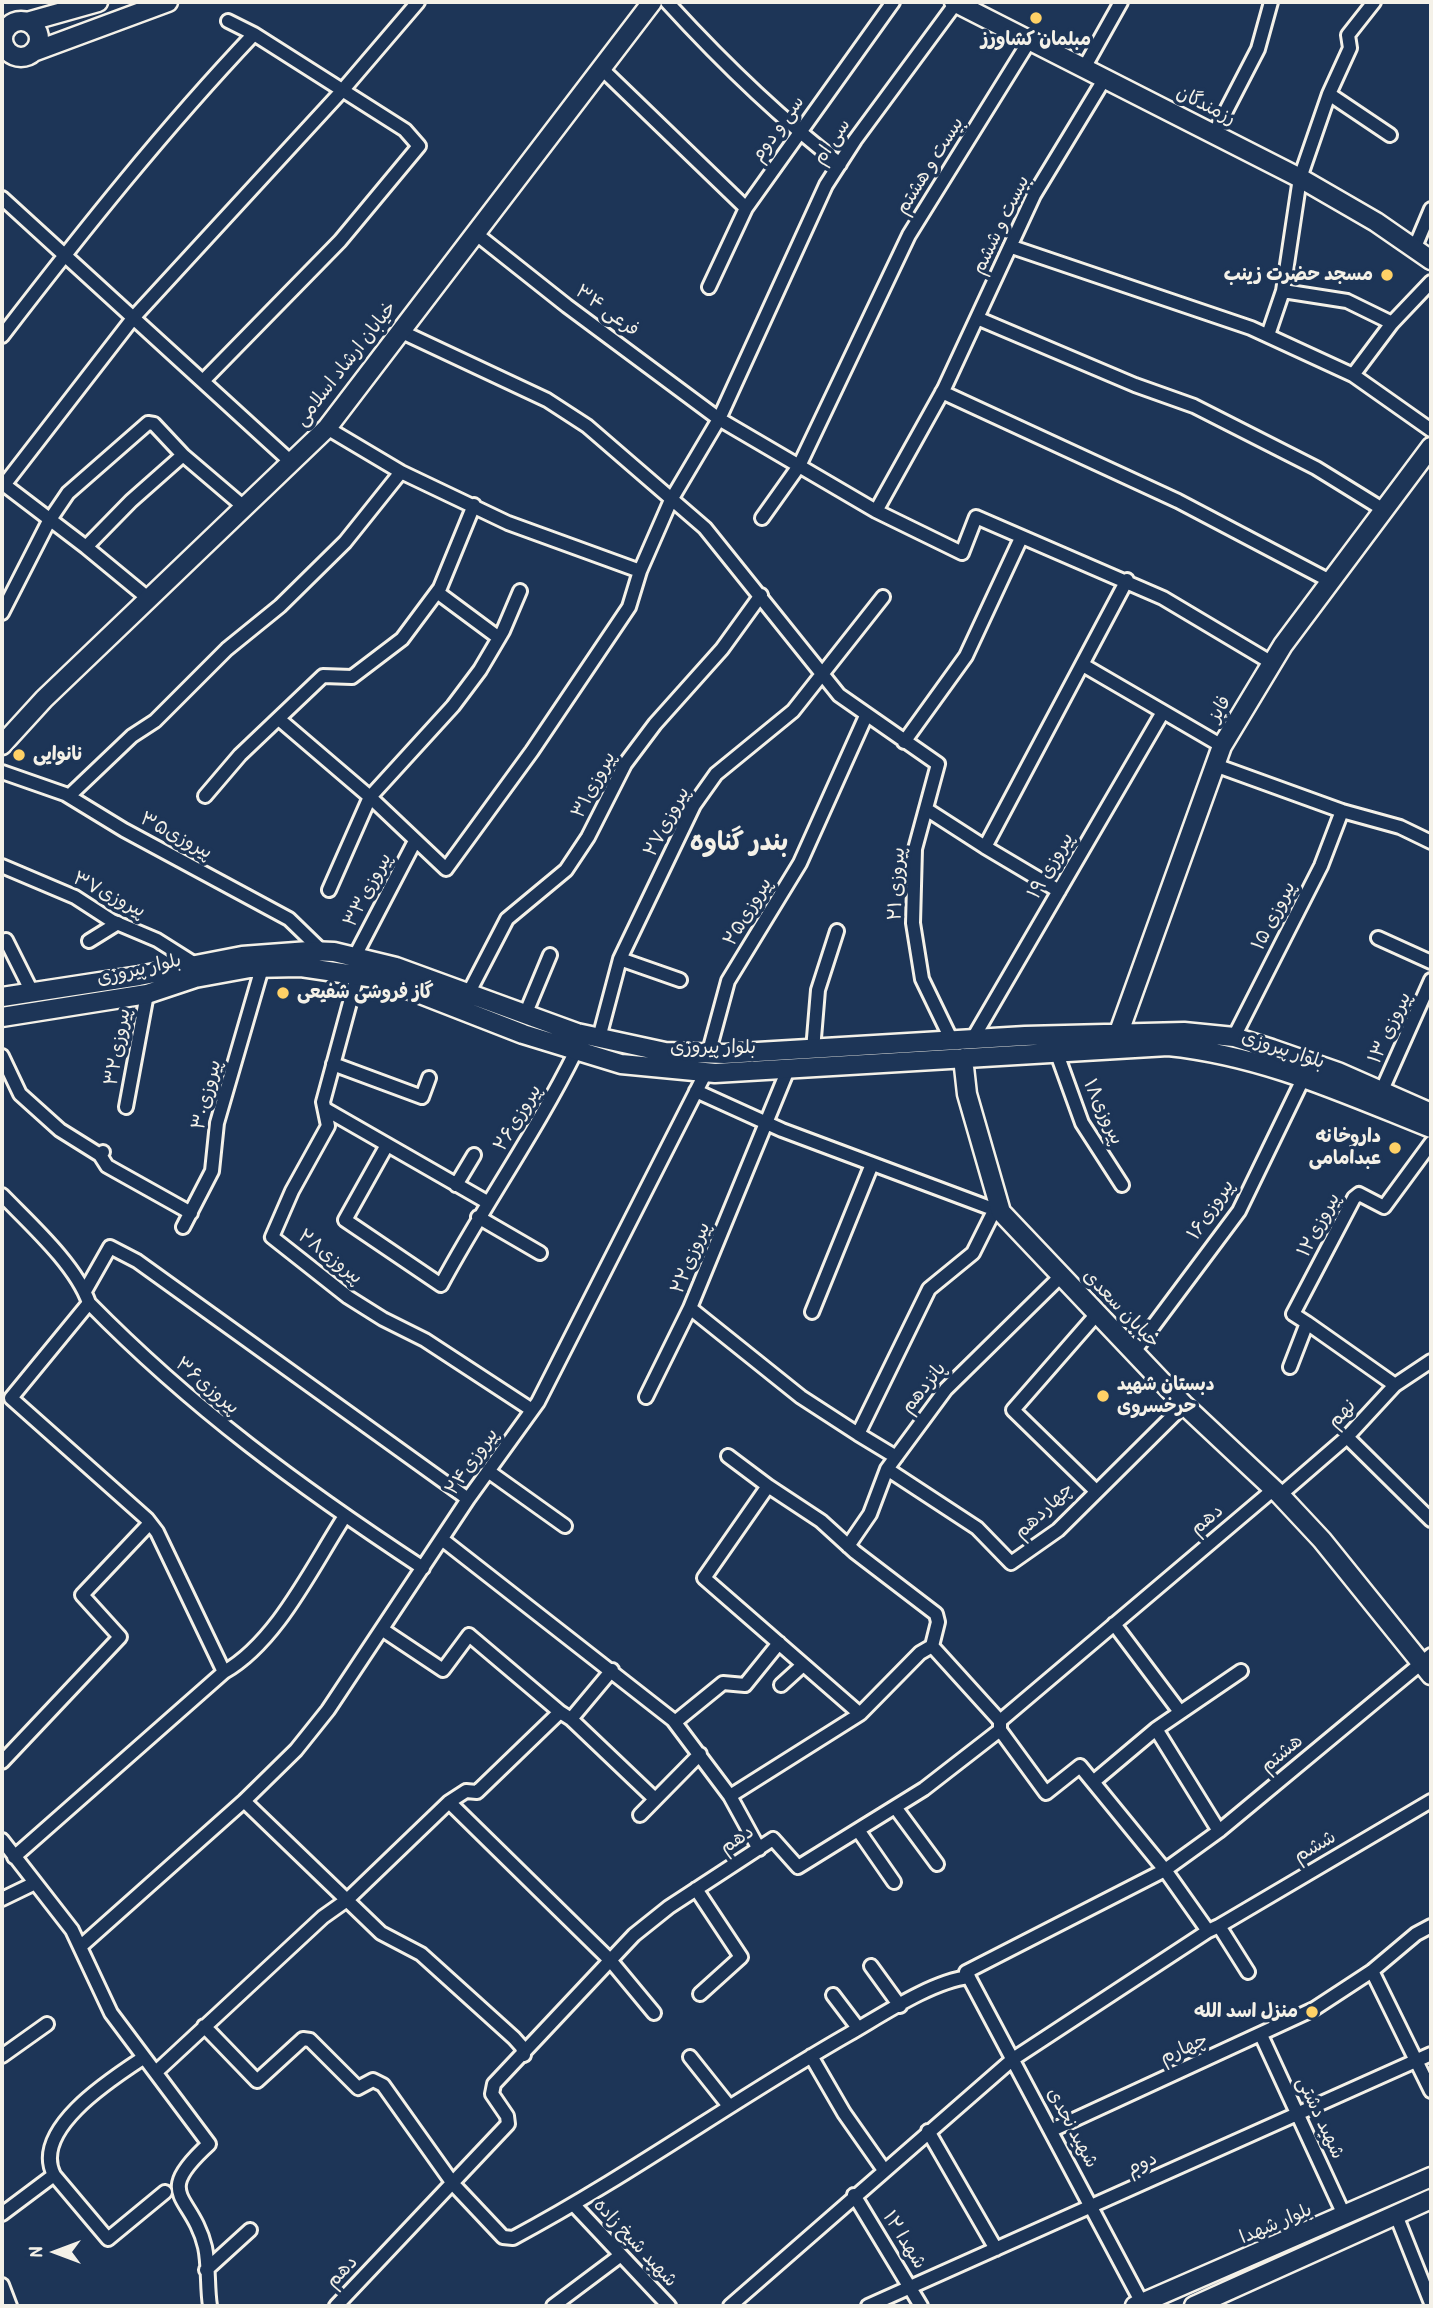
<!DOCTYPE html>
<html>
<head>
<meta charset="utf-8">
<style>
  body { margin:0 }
  #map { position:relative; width:1433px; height:2308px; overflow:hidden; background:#1d3557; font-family:"Patrick Hand",sans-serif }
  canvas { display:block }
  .frame { position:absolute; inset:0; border:4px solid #f4f1e8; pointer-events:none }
  .north { position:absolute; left:21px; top:2217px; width:70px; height:70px; -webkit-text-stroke:5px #1d3557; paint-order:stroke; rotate:270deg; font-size:19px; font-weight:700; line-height:28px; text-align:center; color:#f4f1e8 }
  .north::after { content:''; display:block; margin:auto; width:24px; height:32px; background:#f4f1e8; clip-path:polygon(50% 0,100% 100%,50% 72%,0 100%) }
</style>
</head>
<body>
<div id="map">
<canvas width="1433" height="2308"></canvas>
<div class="frame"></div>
<div class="north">N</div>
</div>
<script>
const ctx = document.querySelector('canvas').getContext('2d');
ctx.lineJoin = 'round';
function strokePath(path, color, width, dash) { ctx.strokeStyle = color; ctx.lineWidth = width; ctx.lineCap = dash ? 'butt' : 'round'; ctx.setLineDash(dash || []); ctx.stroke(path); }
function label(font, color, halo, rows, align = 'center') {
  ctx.font = font + ' "Patrick Hand","Playpen Sans Arabic",sans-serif'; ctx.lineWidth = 7; ctx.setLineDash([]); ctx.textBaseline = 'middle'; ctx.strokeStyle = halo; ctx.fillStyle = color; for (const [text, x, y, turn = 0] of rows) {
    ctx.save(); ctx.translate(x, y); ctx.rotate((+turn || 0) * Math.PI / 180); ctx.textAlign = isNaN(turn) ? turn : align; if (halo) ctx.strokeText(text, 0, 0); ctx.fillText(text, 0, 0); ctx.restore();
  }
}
const street = new Path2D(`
  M667 2C720 60 777 116 840 164
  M601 68 746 208
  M1084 68 1121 2
  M1329 94 1390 135
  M1214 134 1258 49 1271 2
  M2 198 291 462
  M475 233 567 306 719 419 876 511 962 553 976 517 1163 598 1272 663
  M1012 247 1251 328 1353 375 1431 430
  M1415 247 1431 209
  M709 287 746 208 893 2
  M1283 291 1347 301 1392 323
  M977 318 1135 385 1194 406 1316 468 1384 510
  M400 331 547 400 587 426 705 528 839 695 938 764 915 849 913 923 922 979 952 1041
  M1268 335 1283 291 1300 178 1329 94 1350 48 1348 35 1374 2
  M2 336C82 232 164 129 254 34L228 21
  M1353 375 1392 323 1431 282
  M203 381 340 241 419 146 405 130 254 34
  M942 392 1178 501 1330 581
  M327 428 401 472 508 523 640 571
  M2 483 86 547 149 599
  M4 485 134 317 341 92 418 2
  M876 511 944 389 1034 195 1105 78
  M762 518 799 466 909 235 1030 40
  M86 547 131 501 183 455
  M437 592 499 638
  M2 613 49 521 68 493 148 423 154 424 183 455 244 507
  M1083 665 1222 746
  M280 720 370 797 446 869 532 751 629 607 640 571 671 500 719 419 826 185 855 140 956 3
  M904 742 966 656 1021 538
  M1215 765 1342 811 1400 827 1431 842
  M2 772 65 794 124 830 289 919 322 951
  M69 796 132 736 155 721 227 649 280 606 345 542 401 472
  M205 796 240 755 323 676 352 677 402 639 440 588 474 505
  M926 809 985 847
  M2 866 75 897 112 921 157 940 195 964
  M329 890 370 797 453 706 480 670 503 631 520 591
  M1059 891 985 847 1127 580
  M1378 938 1431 962
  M6 940 32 992
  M89 941 118 923
  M355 956 415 841
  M620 959 680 980
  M358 973 323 1102 328 1126 292 1191 272 1237 348 1297 383 1319 425 1340 532 1410
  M468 994 507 919 566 870 588 837 625 764 655 724 722 649 761 595
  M525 1015 550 955
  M1234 1037 1321 866 1342 811
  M599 1038 620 959 694 805 716 774 793 711 883 597
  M972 1040 1163 712
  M813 1050 818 990 837 931
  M1056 1051 1082 1123 1122 1185
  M708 1055 728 981 800 863 866 716
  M2 1056 20 1094 60 1130 100 1155 103 1152
  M333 1064 422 1097 429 1078
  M789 1067 690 1308 801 1397 858 1434
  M1382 1090 1431 980
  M696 1091 782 1130 1001 1212
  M126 1107 147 994
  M325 1109 487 1202
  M387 1145 345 1220 441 1285C484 1205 536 1132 576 1051
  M100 1155 107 1166 191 1213
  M456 1185 474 1155
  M2 1195C30 1224 76 1265 89 1303 193 1409 300 1487 423 1568
  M478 1217 540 1253
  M183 1227 212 1171 217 1123 262 968
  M85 1291 110 1247 137 1261 468 1499
  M812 1312 872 1164
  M1307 1323 1395 1385
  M1133 1353 1239 1211 1304 1077
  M1290 1367 1307 1323 1293 1314 1354 1198 1359 1194 1384 1207 1431 1143
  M646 1397 690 1308
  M1347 1437 1431 1520
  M728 1456 768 1486
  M896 1457 858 1434 929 1289 973 1253 994 1211
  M887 1469 977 1528 1011 1563 1058 1530 1184 1405
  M488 1471 565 1526
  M1095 1490 1013 1410 1096 1315
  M1280 1495 1347 1437 1395 1385 1431 1361
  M443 1540 673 1720 730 1796
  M848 1546 870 1514 887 1469 946 1389 1060 1277
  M1114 1624 1180 1712
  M383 1630 443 1670 469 1635 560 1712
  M224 1672C277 1642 312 1567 345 1516
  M781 1685 803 1665
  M860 1714 920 1653 932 1646
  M571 1719 655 1799
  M675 1722 723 1683 745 1685 779 1643
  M1000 1730 1046 1793 1080 1766 1165 1870 1208 1931
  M2 1762 120 1637 82 1595 150 1523
  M1093 1782 1156 1729
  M244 1801 381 1933 421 1954 514 2038 522 2047 524 2055
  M449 1802 610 1960 654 2013
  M895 1807 937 1864
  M640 1815 700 1754
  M858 1830 894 1882
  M1219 1831 1156 1729 1241 1671
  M2 1840 72 1930 111 2013 209 2144C151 2197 192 2193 205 2247 209 2265 207 2287 210 2306
  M759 1849 730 1796 860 1714 704 1578 768 1486 821 1521 855 1552 936 1614 938 1622 932 1646 1000 1721
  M14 1857 224 1672 157 1532 147 1519 11 1398 89 1303
  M696 1889 741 1957 700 1994
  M2 1899 33 1884
  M1219 1926 1431 1801
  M81 1946 244 1801 296 1750 328 1710 468 1499 538 1402 706 1072
  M871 1966 900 2006
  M1372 1971 1431 2091
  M833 1995 858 2028
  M204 2026 257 2081 303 2039 310 2040 358 2088 373 2080 383 2085 454 2185 503 2237 513 2238C629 2176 735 2099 849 2034 882 2015 932 1981 969 1977
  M1261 2035 1345 2217
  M2 2056 47 2024
  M811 2056 844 2113 884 2170
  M690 2057 729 2106
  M143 2058C111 2079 31 2130 54 2175L108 2239 165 2192
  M156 2072 323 1917 347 1900 449 1802 466 1791 477 1792 560 1712 571 1719 612 1670
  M1052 2130 1314 2009 1372 1971 1416 1934 1431 1926
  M928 2131 996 2249
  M854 2195 921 2306
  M574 2205 669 2306
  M2 2214 54 2175
  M1396 2215 1431 2303
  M206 2270 250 2230
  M2 2285 10 2306
  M1142 2303 966 1972 1165 1870 1219 1831 1431 1655
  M336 2306 508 2124 507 2116 492 2094 494 2084 634 1935 669 1907 773 1839 798 1867 924 1789 1000 1730V1721L1274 1489
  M553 2306 621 2255
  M730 2306 1013 2059 1208 1931 1219 1926 1248 1972
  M868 2306 1431 2054`);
const secondary = new Path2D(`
  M954 2 1300 178 1376 222 1431 260
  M3 39a18 18 0 1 1 36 0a18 18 0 1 1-36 0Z
  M27 22 98 2
  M33 52 168 2
  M2 745 44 699 327 428 652 2
  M2 997 139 976 242 956 309 951 334 952 396 967 577 1033 665 1052 724 1054 1025 1036 1184 1032 1234 1037 1272 1049 1338 1072 1431 1113
  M2 1017 147 994 195 978 250 968 301 967 382 979 523 1034 621 1064 715 1073 1168 1046C1264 1056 1343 1093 1431 1128
  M1119 1032 1222 746 1283 645 1431 447
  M963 1058 967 1094 1001 1212 1184 1405 1280 1495 1322 1540 1431 1675
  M1135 2306 1431 2177
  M1194 2306 1431 2199`);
strokePath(street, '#f4f1e8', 18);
strokePath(secondary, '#f4f1e8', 23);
strokePath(street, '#1d3557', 12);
strokePath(secondary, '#1d3557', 18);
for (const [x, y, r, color] of [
  [1036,18,7,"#ffd166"],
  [1387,275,7,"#ffd166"],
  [19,755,7,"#ffd166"],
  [283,993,7,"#ffd166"],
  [1395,1148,7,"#ffd166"],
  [1103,1396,7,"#ffd166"],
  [1312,2012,7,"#ffd166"]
]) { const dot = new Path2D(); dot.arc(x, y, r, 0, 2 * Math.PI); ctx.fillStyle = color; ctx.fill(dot); strokePath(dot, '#1d3557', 2.5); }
label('bold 19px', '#f4f1e8', '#1d3557', [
  ["مبلمان کشاورز",1036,40,"center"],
  ["مسجد حضرت زینب",1373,275],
  ["نانوایی",33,755,"left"],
  ["گاز فروشی شفیعی",297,993,"left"],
  ["داروخانه",1381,1137],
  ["عبدامامی",1381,1159],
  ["دبستان شهید",1117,1385,"left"],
  ["حرخسروی",1117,1407,"left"],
  ["منزل اسد الله",1298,2012]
], 'right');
label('19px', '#f4f1e8', '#1d3557', [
  ["رزمندگان",1206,106,27],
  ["سی و دوم",778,129,-54],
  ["سی ام",832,142,-56],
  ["بیست و هشتم",930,166,-58],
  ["بیست و ششم",1001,225,-64],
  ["فرعی ۳۴",607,311,36],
  ["خیابان ارشاد اسلامی",346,364,-52],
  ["فایز",1220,709,-59],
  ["پیروزی۳۱",594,785,-62],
  ["پیروزی۲۷",667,822,-62],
  ["پیروزی۳۵",176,836,28],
  ["پیروزی ۱۹",1051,866,-60],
  ["پیروزی ۲۱",897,884,-87],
  ["پیروزی۳۳",368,890,-62],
  ["پیروزی۳۷",109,895,27],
  ["پیروزی۲۵",748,912,-59],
  ["پیروزی ۱۵",1274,916,-63],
  ["بلوار پیروزی",139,970,-13],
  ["پیروزی ۱۳",1390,1028,-65],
  ["پیروزی۳۲",118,1047,-80],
  ["بلوار پیروزی",713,1048],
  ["بلوار پیروزی",1283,1050,18],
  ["پیروزی۳۰",207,1095,-76],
  ["پیروزی۱۸",1103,1112,65],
  ["پیروزی۲۶",518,1118,-59],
  ["پیروزی۱۶",1211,1210,-56],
  ["پیروزی۱۲",1319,1225,-62],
  ["پیروزی۲۸",330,1257,38],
  ["پیروزی۲۲",691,1258,-68],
  ["خیابان سعدی",1121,1309,46],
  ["پیروزی۳۶",207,1386,40],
  ["پانزدهم",924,1388,-51],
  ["نهم",1342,1414,-46],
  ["پیروزی۲۴",472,1462,-55],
  ["چهاردهم",1044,1511,-43],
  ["دهم",1207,1520,-40],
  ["هشتم",1282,1754,-40],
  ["دهم",737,1840,-33],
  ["ششم",1315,1847,-30],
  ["چهارم",1184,2049,-24],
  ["شهید دشتی",1320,2118,65],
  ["شهید نجدی",1072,2128,62],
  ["دوم",1142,2164,-24],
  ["بلوار شهدا",1276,2224,-23],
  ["شهدا ۱۲",904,2240,58],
  ["شهید شیخ زاده",635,2243,47],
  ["دهم",342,2272,-46]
]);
label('bold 26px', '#f4f1e8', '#1d3557', [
  ["بندر گناوه",739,843]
]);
</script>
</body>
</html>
